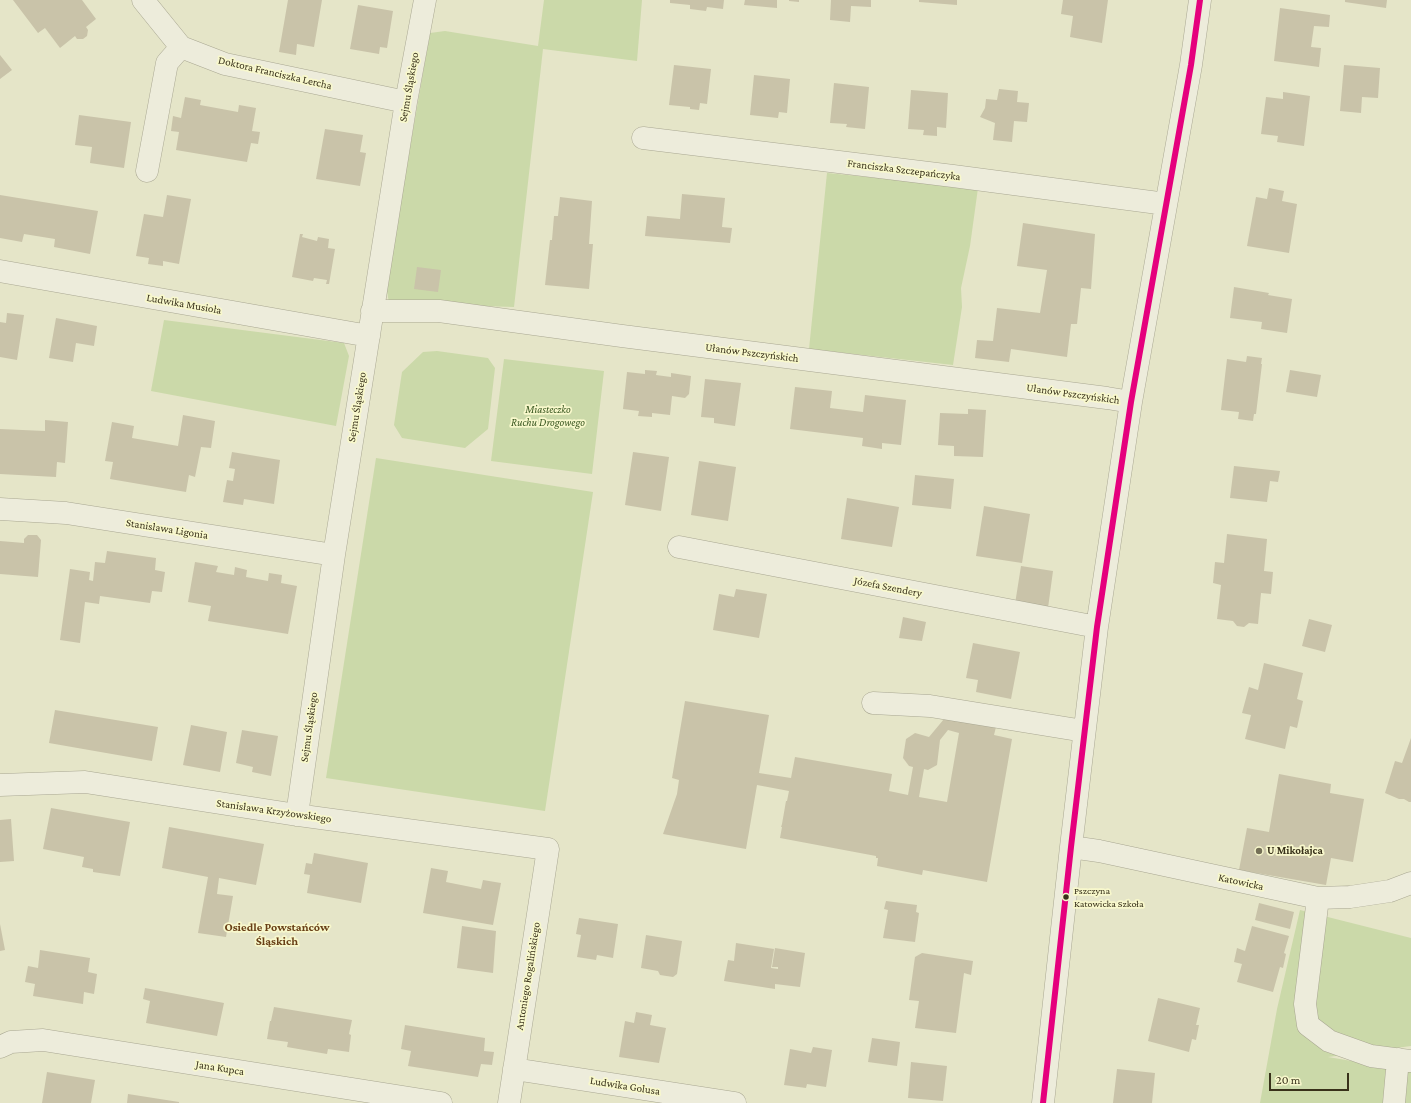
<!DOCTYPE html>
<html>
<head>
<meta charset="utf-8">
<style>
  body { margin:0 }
  #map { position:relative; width:1411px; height:1103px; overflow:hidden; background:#e5e5c8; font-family:"Crimson Pro",serif }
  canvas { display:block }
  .scale { position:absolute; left:1269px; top:1073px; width:80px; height:18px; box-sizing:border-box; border:2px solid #38311a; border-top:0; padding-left:5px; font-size:12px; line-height:14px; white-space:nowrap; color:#38311a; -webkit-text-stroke:3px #f8f8cc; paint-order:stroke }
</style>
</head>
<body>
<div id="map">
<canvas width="1411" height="1103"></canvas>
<div class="scale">20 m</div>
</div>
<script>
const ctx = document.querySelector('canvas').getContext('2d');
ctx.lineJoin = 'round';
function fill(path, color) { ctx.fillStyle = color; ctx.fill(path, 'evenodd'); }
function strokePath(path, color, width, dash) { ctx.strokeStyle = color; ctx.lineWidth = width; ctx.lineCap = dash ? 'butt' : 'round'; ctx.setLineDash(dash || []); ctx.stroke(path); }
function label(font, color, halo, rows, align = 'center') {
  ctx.font = font + ' "Crimson Pro",serif'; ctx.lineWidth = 3.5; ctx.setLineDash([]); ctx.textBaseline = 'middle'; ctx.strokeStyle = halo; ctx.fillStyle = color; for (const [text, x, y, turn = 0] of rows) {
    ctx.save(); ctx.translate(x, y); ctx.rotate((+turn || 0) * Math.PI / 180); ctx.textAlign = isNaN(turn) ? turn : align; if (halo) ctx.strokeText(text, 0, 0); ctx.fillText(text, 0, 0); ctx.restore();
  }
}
fill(new Path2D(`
  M544 0H642L637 61 543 49 514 307 389 303 386 285 430 33 445 31 538 46Z
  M827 173 978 188 970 246 961 288 962 307 953 365 809 349Z
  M164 320 344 343 349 356 336 426 151 391Z
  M437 351 488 358 495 368 488 429 465 448 402 438 394 425 402 372 423 352Z
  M504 359 604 371 592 474 491 461Z
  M376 458 593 492 545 811 326 778Z
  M1300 910 1411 938V1046L1328 1057 1411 1071V1103H1260L1277 1009Z`), '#cbd9a9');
fill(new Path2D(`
  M13 0H82L96 19 86 27 88 30 87 36 83 39H77L75 36 60 48 45 28 38 33Z
  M288 0H322L314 47 297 44 296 55 279 52Z
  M670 0H724L723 9 707 7 706 11 690 9V5L670 3Z
  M745 0H777V8L744 5Z
  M789 0H799V2L789 1Z
  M831 0H871V7L851 6 850 22 830 20Z
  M919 0H957V5L919 2Z
  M1063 0H1108L1102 43 1070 37 1073 16 1061 14Z
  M1345 0H1387L1386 8 1345 2Z
  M358 5 393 11 387 48 380 47 379 54 350 49Z
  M1280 8 1330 15 1329 27 1314 26 1311 47 1321 48 1319 67 1274 61Z
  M0 55 12 70 0 79Z
  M674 65 711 69 707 104 700 103 699 110 690 109V107L669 105Z
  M1344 65 1380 68 1378 98 1362 97 1361 113 1340 111Z
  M754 75 790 79 787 113 779 112 778 118 750 115Z
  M834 83 869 87 865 129 846 127 847 124 830 123Z
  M999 89 1018 91 1017 102 1029 103 1027 122 1014 121 1012 142 993 140 995 123 980 117 985 108 986 99 997 100Z
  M911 90 948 93 946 128 937 127V136L923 135 924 130 908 129Z
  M1283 92 1310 96 1304 146 1277 142 1278 136 1261 134 1266 97 1283 99Z
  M185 97 201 100 200 105 238 112 239 105 256 108 252 131 260 132 258 144 251 143 247 162 176 150 179 132 171 131 173 116 181 118Z
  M79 115 131 122 124 168 90 163 92 147 75 145Z
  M325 129 363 135 360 152 366 153 360 186 316 179Z
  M1269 188 1284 191 1282 201 1297 204 1289 253 1247 246 1256 197 1267 199Z
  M682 194 725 198 722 227 732 228 730 243 645 236 647 216 680 219Z
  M0 195 98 211 90 254 54 247 55 239 24 234 22 242 0 238Z
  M167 195 191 199 179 264 163 261V266L148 264 149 258 136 256 144 214 163 217Z
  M560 197 592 201 589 244H593L589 289 545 285 550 240H552L554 216H558Z
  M1023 223 1095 234 1091 289 1081 288 1077 324H1071L1067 357 1011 349 1009 362 975 358 977 340 993 341 997 308 1040 313 1047 270 1017 266Z
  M300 234H303L302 237 317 241 318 237 329 239 328 248 335 249 329 284H326L327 280 314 278 313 281 292 277Z
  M417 267 441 270 438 292 414 289Z
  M1234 287 1269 293 1268 295 1292 299 1287 333 1261 329 1262 322 1230 318Z
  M7 313 24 315 17 360 0 357V322L6 323Z
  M56 318 97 326 94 346 76 343 73 362 49 358Z
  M1247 356 1262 358 1261 364H1262L1256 414H1254L1253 421 1238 419 1239 412 1221 410 1227 359 1246 362Z
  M645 370 657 371 656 375 671 377V373L691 376 689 394 685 398 672 396 670 415 652 413V417L638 416 639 411 623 409 627 372 645 374Z
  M1290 370 1321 375 1317 397 1286 392Z
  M705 379 741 383 735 426 714 423V418L701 417Z
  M795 387 832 391 830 408 863 412 865 395 906 400 901 445 882 443V449L862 446 863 438 790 429Z
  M968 409 986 410 983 457 954 456V446L938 445 940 413 968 414Z
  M183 415 215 421 211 448 201 447 195 477 189 475 186 492 110 479 113 462 105 461 112 422 134 426 132 438 178 446Z
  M45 420 68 422 65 463 57 462 56 477 0 474V429L45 431Z
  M232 452 280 460 274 504 244 499 243 505 223 502 227 480 233 481 235 469 229 468Z
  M633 452 669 457 661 511 625 505Z
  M699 461 736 467 728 521 691 515Z
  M1234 466 1280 471 1278 482 1270 481 1267 502 1230 498Z
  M915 475 954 479 951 509 912 505Z
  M847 498 899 507 892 547 841 539Z
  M984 506 1030 514 1022 563 976 556Z
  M1227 534 1267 539 1264 571 1273 572 1271 594 1261 593 1258 624 1249 623 1244 627 1237 626 1233 621 1217 619 1221 585 1213 583 1215 562 1224 563Z
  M28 535H37L41 540 38 577 0 574V541L24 543V539Z
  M107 551 156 558 155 570 165 572 162 592 152 591 150 603 100 596 99 604 85 602 80 643 60 640 70 569 90 572 89 580 93 581 95 562 105 563Z
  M195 562 218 566 216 572 234 575 235 567 247 570 246 577 268 581 269 573 282 575 281 583 297 586 288 634 208 621 211 606 188 602Z
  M1021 566 1053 571 1048 608 1015 604Z
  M736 589 767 594 759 638 713 630 719 594 734 597Z
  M903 617 926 622 922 641 899 638Z
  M1309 619 1332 625 1325 652 1302 646Z
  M973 643 1020 652 1011 699 976 692 978 680 966 678Z
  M1264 663 1303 673 1297 699 1303 701 1297 728 1290 726 1285 749 1245 739 1251 715 1242 713 1249 687 1258 690Z
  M685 701 769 715 759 773 791 778 795 757 892 774 889 791 908 795 913 767 909 766 903 758 906 739 915 733 929 737 944 719 996 727 994 735 1012 739 987 882 923 870 922 875 877 866 878 858H876V856L780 838 782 827H781L782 824 786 801H787L789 791 757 785 746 849 663 834 677 794 679 780 672 778ZM948 730 959 733 947 802 919 797 924 769 928 770 937 765 940 740Z
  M55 710 158 727 152 761 49 743Z
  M191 725 227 732 220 772 183 765Z
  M242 730 278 736 271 776 252 772 253 767 236 763Z
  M1411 738V802H1409L1404 799H1399L1385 793 1395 761 1402 763Z
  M1279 774 1331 784 1330 793 1364 799 1353 862 1331 858 1326 885 1239 870 1247 828 1269 832Z
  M51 808 130 822 120 876 93 872V869L82 867 84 857 43 849Z
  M11 819 14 861 0 862V820Z
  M169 827 264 844 256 885 219 878 217 894 233 896 226 937 198 933 208 877 162 868Z
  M314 853 368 863 361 903 307 893 310 875 304 874 306 863 312 864Z
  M431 868 448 871 446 882 481 889 483 880 501 883 493 925 423 913Z
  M886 901 917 905 916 912 919 913 915 942 883 938 888 910 884 909Z
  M1259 903 1294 912 1290 929 1255 920Z
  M579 918 618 924 613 958 597 955 596 960 577 957 581 935 576 934Z
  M0 924 5 950 0 951Z
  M462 926 496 931 493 973 457 968Z
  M1252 926 1289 936 1284 953 1286 954 1283 968 1280 967 1273 992 1237 982 1242 964 1234 962 1237 948 1245 951Z
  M646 935 682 941 677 974 673 977 660 975 658 971 641 968Z
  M736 943 774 949 771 968 778 969V967H772L775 948 805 953 800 987 775 984V989L724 981 728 960 734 961Z
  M40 950 90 958 88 972 97 974 94 994 84 992 83 1004 33 996 35 984 25 982 28 966 38 968Z
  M922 953 973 961 971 975 964 973 956 1033 915 1028 919 1001 909 1000 915 957Z
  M145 988 224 1003 217 1036 146 1023 150 1001 143 999Z
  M1158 998 1200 1008 1196 1025H1199L1196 1040 1192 1039 1189 1052 1148 1041Z
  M274 1007 352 1020 349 1034 351 1035 349 1052 328 1049 327 1054 287 1047 288 1042 267 1039 270 1021H271Z
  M636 1012 652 1015 650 1025 666 1028 659 1063 619 1057 625 1021 634 1023Z
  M405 1025 485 1038 484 1051 494 1052 492 1065 481 1064 478 1077 408 1066 411 1051 401 1049Z
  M872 1038 900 1042 897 1066 868 1062Z
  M813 1047 832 1050 826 1087 807 1084 806 1088 784 1085 790 1049 811 1053Z
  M911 1062 947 1066 943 1101 908 1098Z
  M1117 1069 1155 1073 1152 1103H1113Z
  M47 1072 95 1080 91 1103H42Z
  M128 1094 179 1102V1103H127Z`), '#c9c3a9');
const minor = new Path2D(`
  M143 0 181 47 225 64 406 102
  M643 138 953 176 1166 204
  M147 171 167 63 181 47
  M0 271 369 336
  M372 311H439L622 336 1107 398 1131 402
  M0 509 66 513 334 555
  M679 547 1097 627
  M873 703 930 706 1084 731
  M0 785 85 782 297 815 548 849 509 1103
  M297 815 334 555 406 102 425 0
  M1071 847 1099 851 1318 898 1350 897 1390 891 1411 883
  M1318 898 1305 1004 1308 1025 1329 1041 1371 1056 1411 1061
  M0 1047 11 1042 43 1040 441 1103
  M514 1069 735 1103
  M1043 1103 1071 847 1097 627 1131 402 1191 65 1200 0
  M1394 1103 1398 1059`);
strokePath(minor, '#a9a792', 23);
strokePath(minor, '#edecdb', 22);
strokePath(new Path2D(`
  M1043 1103 1071 847 1097 627 1131 402 1191 65 1200 0`), '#e5007d', 6);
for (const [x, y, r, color] of [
  [1259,851,4,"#757057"],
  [1066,897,3.5,"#38311a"]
]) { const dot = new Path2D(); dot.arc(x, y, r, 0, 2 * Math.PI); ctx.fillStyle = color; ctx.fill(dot); strokePath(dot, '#f8f8cc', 1.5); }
label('10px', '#38311a', '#f8f8cc', [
  ["Pszczyna",1074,891],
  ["Katowicka Szkoła",1074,904]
], 'left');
label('11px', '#38311a', '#f8f8cc', [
  ["Doktora Franciszka Lercha",275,73,13],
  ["Sejmu Śląskiego",409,87,-80],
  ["Franciszka Szczepańczyka",904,170,7],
  ["Ludwika Musioła",184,304,10],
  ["Ułanów Pszczyńskich",752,353,7],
  ["Ułanów Pszczyńskich",1073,394,8],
  ["Sejmu Śląskiego",357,407,-81],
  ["Stanisława Ligonia",167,529,9],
  ["Józefa Szendery",888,587,11],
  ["Sejmu Śląskiego",309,727,-82],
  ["Stanisława Krzyżowskiego",274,811,8],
  ["Katowicka",1241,882,12],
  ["Antoniego Rogalińskiego",528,976,-81],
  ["Jana Kupca",220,1068,9],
  ["Ludwika Golusa",625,1086,9]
]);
label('italic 11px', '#38561f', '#f8f8cc', [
  ["Miasteczko",548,410],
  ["Ruchu Drogowego",548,423]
]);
label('bold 11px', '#38311a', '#f8f8cc', [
  ["U Mikołajca",1267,851]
], 'left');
label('bold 12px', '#683f16', '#f8f8cc', [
  ["Osiedle Powstańców",277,927],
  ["Śląskich",277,941]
]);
</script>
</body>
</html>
